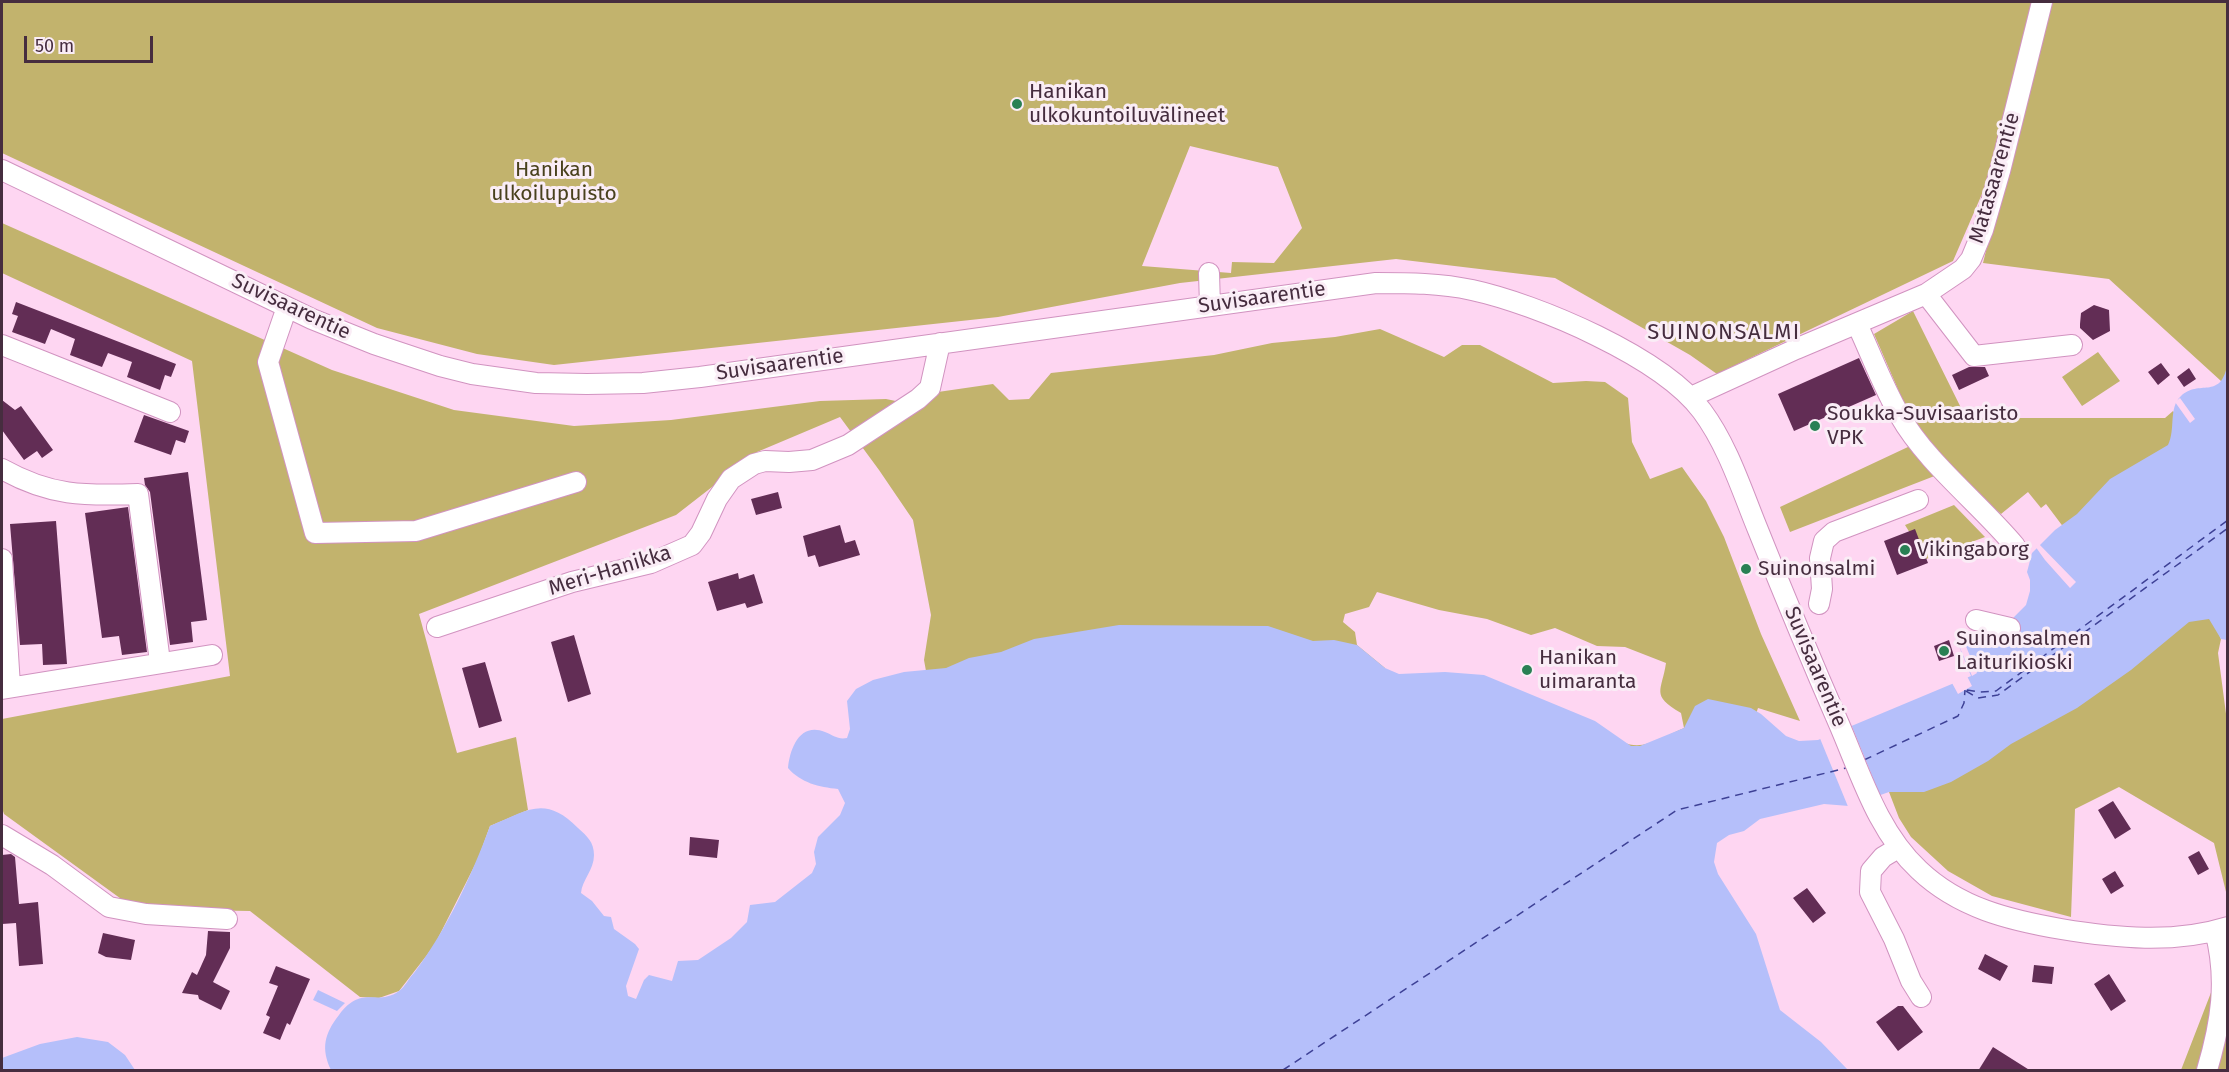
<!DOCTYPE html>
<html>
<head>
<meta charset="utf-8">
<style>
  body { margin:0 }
  #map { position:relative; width:2229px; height:1072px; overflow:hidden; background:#fed6f2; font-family:"Fira Sans",sans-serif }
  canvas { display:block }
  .frame { position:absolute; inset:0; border:3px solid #462d3f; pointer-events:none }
  .scale { position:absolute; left:24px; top:36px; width:129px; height:27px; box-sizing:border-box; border:3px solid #462d3f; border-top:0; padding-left:8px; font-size:18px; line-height:21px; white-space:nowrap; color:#462d3f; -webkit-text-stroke:4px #faedf6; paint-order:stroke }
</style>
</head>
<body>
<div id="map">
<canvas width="2229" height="1072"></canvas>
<div class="frame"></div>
<div class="scale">50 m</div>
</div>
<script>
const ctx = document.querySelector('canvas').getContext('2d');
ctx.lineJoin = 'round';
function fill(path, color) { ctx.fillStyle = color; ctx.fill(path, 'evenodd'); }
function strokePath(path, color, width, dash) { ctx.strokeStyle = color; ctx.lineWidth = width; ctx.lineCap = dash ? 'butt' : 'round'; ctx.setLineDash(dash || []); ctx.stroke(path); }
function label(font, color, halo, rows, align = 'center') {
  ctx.font = font + ' "Fira Sans",sans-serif'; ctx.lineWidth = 6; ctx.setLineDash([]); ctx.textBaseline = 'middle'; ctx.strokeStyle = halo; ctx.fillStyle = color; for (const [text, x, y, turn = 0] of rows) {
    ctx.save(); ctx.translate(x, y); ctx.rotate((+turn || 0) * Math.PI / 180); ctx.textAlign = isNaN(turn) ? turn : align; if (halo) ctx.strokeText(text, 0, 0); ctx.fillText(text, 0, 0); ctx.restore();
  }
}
fill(new Path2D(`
  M2 2H2227V457L2221 381 2109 279 1983 263 2000 194 1985 187 1953 261 1717 374 1690 355 1555 278 1396 259 1180 283 998 317 554 365 477 354 377 328 2 153ZM1190 146 1278 167 1302 228 1274 263 1232 262 1231 273 1142 266Z
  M2 223 332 370 454 410 574 426 671 420 820 401 886 399 920 406 938 392 993 384 1009 400 1029 399 1051 373 1214 355 1272 343 1335 337 1380 329 1444 357 1462 345H1480L1553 383 1586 381 1605 382 1628 398 1632 442 1650 479 1682 467 1706 501 1724 537 1761 634 1800 721 1758 708 1754 720 1661 776 1623 742C1643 752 1665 736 1684 728L1681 713C1650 695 1662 691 1666 663L1625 647 1597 646 1555 628 1531 635 1487 619 1439 610 1377 592 1369 607 1345 614 1343 622 1355 632 1357 645 1385 668 926 671 924 660 931 615 913 520 879 470 840 417 757 452 676 515 419 614 457 753 516 737 528 810 490 826 478 859 434 946 399 991 379 998 360 997 250 911 135 909 4 814 2 808V719L230 676 192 361 2 273Z
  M1913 311 1966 418H2165L2173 411 2215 461 2107 585 2046 504 2041 508 2028 492 2001 514 1950 470 1790 532 1780 507 1925 439 1913 424 1874 334Z
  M2098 352 2120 381 2082 406 2062 377Z
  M1954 505 1985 537 1926 559 1905 525Z
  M2194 578 2221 639 2218 653 2228 729 2227 896 2214 843 2119 787 2075 809 2071 917 1992 896 1948 871 1911 837 1899 818 1889 792 1899 791Z
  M2227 981V1070H2181L2212 990Z`), '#c2b36d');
fill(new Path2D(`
  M2227 366V640L2221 639 2209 619 2189 622 2131 670 2077 708 2011 744 1988 761 1951 782 1924 792H1889L1849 806 1824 804 1760 819 1744 831 1729 835 1717 843 1714 862 1718 874 1756 934 1780 1010 1821 1042 1848 1070H331C321 1049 324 1034 339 1015 362 984 377 1007 399 991 405 987 409 978 414 973 447 929 471 877 490 826 528 810 545 795 578 828 587 836 594 842 594 855 594 870 582 880 581 893L592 901 604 916 611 917 614 929 635 944 639 949 626 986 628 996 636 999 644 980 649 975 672 981 678 961 698 960 731 938 747 922 750 905 775 902 812 873 816 864 814 852 818 837 840 815 845 803 838 789C819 787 801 783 788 768 790 748 800 722 825 732 833 735 838 740 847 738L850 729 847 701 856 689 873 680 904 672 946 668 969 658 1001 652 1034 639 1119 625 1268 626 1313 641 1334 640 1357 645 1385 668 1399 674 1445 672 1484 675 1595 721 1631 746H1640L1684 728 1695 706 1708 699 1751 708 1761 714 1786 736 1799 741 1818 740 1971 676 1957 641 1978 632 2009 637 2011 620 2026 605 2030 591V580L2027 572 2032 553 2055 530 2077 514 2110 479 2168 445C2176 429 2168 408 2181 396 2199 379 2220 400 2227 366Z
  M318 990 345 1003 337 1011 313 1000Z
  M77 1037 108 1042 125 1055 135 1070H2V1058L40 1044Z`), '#b5bffa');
fill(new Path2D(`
  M2180 398 2195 419 2190 423 2175 402Z
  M2038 543 2076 582 2070 588 2045 560 2035 546Z
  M1963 639 1977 673 1972 676 1957 641Z
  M1967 676 1972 686 1958 694 1952 683Z
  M1851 724 1881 798 1849 809 1819 736Z`), '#fed6f2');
strokePath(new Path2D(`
  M1967 690 1979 692 1996 691 2228 520
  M1966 691 1978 698 1998 695 2228 528
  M1864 760 1958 716 1964 703 1965 690
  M1283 1070 1677 810 1846 768`), '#3e4196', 1.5, [8, 6]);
fill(new Path2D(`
  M16 302 176 364 171 377 165 375 160 390 127 377 132 362 108 353 102 367 70 355 75 339 51 329 45 344 12 332 18 316 12 314Z
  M2094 305 2109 310 2110 331 2093 340 2080 328V324L2081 313Z
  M1859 358 1876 395 1794 431 1778 394Z
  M2161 363 2170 375 2158 385 2148 372Z
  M1969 367H1985L1989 376 1959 390 1952 375Z
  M2189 368 2196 379 2184 387 2177 377Z
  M2 400 15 410 21 406 53 450 42 458 37 451 24 460 2 430Z
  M144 415 189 431 185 443 176 440 171 455 134 442Z
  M188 472 207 620 191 622 193 642 170 645 150 492 145 485 144 478Z
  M778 492 782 508 756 515 751 499Z
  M128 507 147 652 122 655 119 636 102 638 85 513Z
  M56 521 67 664 43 665 42 644 20 645 10 524Z
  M840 525 845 543 855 540 860 555 819 567 815 555 808 557 803 536Z
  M1915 529 1928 563 1897 575 1884 541Z
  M738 573 739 579 754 574 763 603 747 608 745 603 717 611 708 582Z
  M574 635 591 694 568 702 551 642Z
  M1949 640 1954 656 1939 661 1934 646Z
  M485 662 502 721 479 728 462 668Z
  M2113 801 2131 829 2115 839 2098 810Z
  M690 837 719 840 717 858 689 855Z
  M2199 851 2209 869 2198 875 2188 857Z
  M11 854 15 857 19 904 38 902 43 964 19 966 16 923 2 924V855Z
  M2115 871 2124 886 2111 894 2102 879Z
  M1807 888 1826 913 1813 923 1793 898Z
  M208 931 230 932V948L213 982 230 991 221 1010 199 999 198 995 182 993 192 972 197 975 206 955Z
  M103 933 135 940 131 960 106 957 98 953Z
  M1985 954 2008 966 2000 981 1978 969Z
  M2034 965 2054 967 2052 984 2032 982Z
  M276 966 310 979 290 1025 287 1023 280 1040 263 1033 270 1017 266 1015 278 986 269 983Z
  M2109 974 2126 1001 2111 1011 2094 984Z
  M1898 1006H1903L1923 1032 1898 1051 1876 1022Z
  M1993 1047 2031 1071H1978Z`), '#622d55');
const minor = new Path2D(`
  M2 170 312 319 374 344 440 366 472 374 536 383 587 384 643 383 700 377 1376 283C1409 283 1440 283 1472 290 1537 304 1662 357 1702 411 1728 446 1742 491 1758 530 1784 595 1811 660 1839 724 1861 775 1878 832 1919 870 1959 908 2009 920 2061 929 2116 938 2174 944 2228 927
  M1209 273 1210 306
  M1926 294 1974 356 2072 345
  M287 307 268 362 315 533 416 531 576 482
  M1857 324C1871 354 1883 387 1900 416 1926 462 1980 504 2015 546
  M2 345 170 412
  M1691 397 1796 349 1926 294 1963 269 1971 259 1983 230 2000 171 2042 2
  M2 469C50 496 84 496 138 494L160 662
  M2 559 10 686
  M1819 604 1822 589 1820 558 1824 541 1834 532 1918 500
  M1976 620 2010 628
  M437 627 572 582 651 563 692 545 701 533 717 499 731 479 754 464 765 461 789 462 812 460 848 445 918 399 930 388 940 343
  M2 689 212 655
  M2 835 52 865 109 907 146 914 227 919
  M1898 848 1883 857 1871 871 1870 892 1894 939 1911 981 1921 997
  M2207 1070C2221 1023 2228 980 2215 931`);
strokePath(minor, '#d193c0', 22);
strokePath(minor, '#fff', 20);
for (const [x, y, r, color] of [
  [1017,104,6,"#298054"],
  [1815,426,6,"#298054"],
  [1905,550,6,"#298054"],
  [1746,569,6,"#298054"],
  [1944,651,6,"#298054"],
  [1527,670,6,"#298054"]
]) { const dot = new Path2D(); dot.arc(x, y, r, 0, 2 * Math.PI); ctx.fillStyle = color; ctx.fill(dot); strokePath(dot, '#faedf6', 2); }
label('21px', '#462d3f', '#faedf6', [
  ["Hanikan",1029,92],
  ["ulkokuntoiluvälineet",1029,116],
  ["Soukka-Suvisaaristo",1827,414],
  ["VPK",1827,438],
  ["Vikingaborg",1917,550],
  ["Suinonsalmi",1758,569],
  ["Suinonsalmen",1956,639],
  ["Laiturikioski",1956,663],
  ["Hanikan",1539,658],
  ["uimaranta",1539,682]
], 'left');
label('21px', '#49411d', '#faedf6', [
  ["Hanikan",554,170],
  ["ulkoilupuisto",554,194]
]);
label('21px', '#462d3f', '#faedf6', [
  ["Matasaarentie",1995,178,-74],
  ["Suvisaarentie",1262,298,-8],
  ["Suvisaarentie",291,307,25],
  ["Suvisaarentie",780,365,-8],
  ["Meri-Hanikka",610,571,-17],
  ["Suvisaarentie",1815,667,67]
]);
ctx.letterSpacing = '1.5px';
label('22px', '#462d3f', '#faedf6', [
  ["SUINONSALMI",1724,333]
]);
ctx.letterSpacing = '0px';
</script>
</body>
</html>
